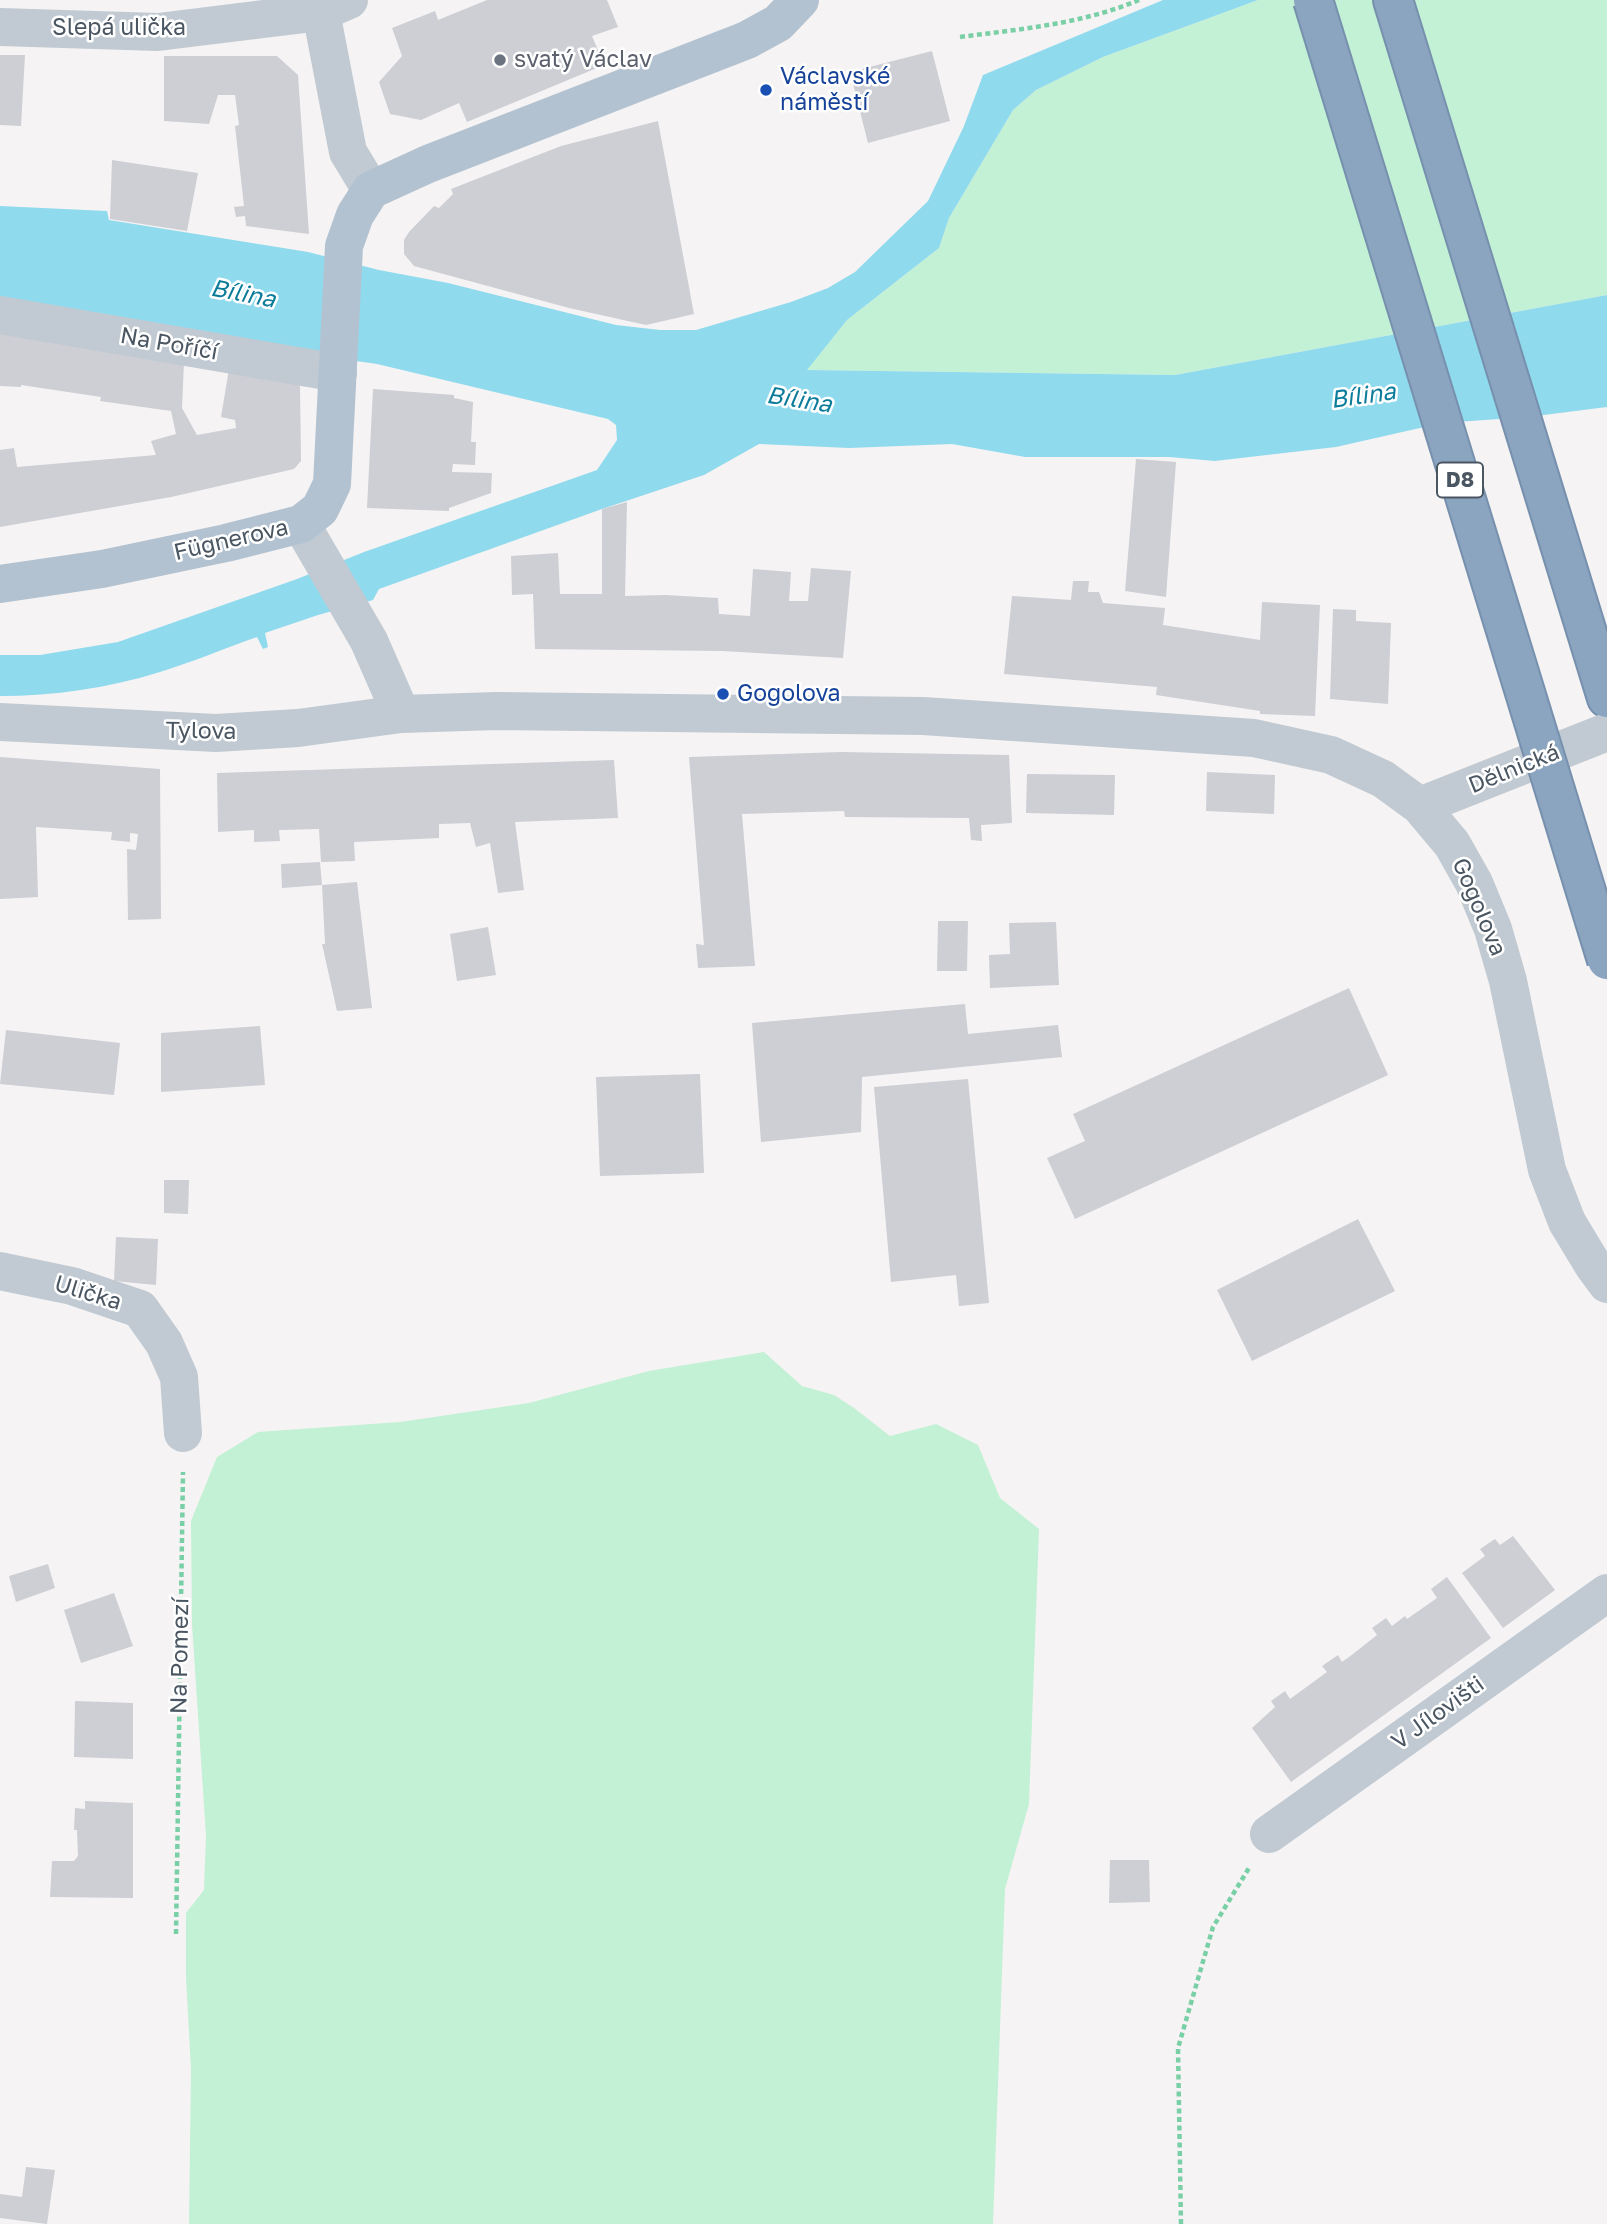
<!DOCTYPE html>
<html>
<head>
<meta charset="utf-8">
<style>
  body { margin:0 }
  canvas { display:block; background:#f5f3f3 }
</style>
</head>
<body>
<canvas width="1607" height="2224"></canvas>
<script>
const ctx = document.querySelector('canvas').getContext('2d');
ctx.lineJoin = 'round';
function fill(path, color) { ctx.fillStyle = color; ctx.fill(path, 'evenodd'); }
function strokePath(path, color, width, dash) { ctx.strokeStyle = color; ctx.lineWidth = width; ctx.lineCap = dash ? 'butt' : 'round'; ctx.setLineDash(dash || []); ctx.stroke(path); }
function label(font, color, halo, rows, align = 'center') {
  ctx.font = font + ' "Golos Text",sans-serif'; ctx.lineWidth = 5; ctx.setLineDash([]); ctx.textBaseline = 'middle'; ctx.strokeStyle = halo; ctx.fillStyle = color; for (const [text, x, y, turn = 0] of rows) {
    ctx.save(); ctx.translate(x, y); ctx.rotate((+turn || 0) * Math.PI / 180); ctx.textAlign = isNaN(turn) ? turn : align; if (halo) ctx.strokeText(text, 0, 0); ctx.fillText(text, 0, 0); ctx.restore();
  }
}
fill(new Path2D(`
  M1258 0H1607V295L1175 375 806 370 847 320 939 248 949 218 1013 110 1036 90 1103 57Z
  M764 1352 802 1386 834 1395 854 1408 890 1436 936 1424 978 1445 1000 1498 1039 1529 1029 1804 1005 1889 993 2224H189L191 2069 186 1977V1913L204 1890 206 1836 192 1624 191 1521 217 1457 258 1432 400 1422 529 1403 649 1371Z`), '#c3f1d5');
fill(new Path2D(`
  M1163 0H1258L1103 57 1036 90 1013 110 949 218 939 248 847 320 807 370 1175 375 1607 295V407L1528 417 1442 423 1336 447 1215 461 1169 457H1025L952 444 849 448 759 444 704 475 602 509 379 589 373 600 318 615 265 633 268 647 263 649 257 637C225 648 193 662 160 672 108 688 54 696 0 696V655H40L118 642 297 579 364 552 597 470 617 440 616 425 608 419 377 364 300 353 0 301V206L107 211 109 220 308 252 379 270 448 283 616 325 660 330H696L791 302 828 288 855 272 928 201 964 126 983 75Z`), '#90daee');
fill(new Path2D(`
  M487 0H607L618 27 592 36 604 65 467 122 459 103 421 120 390 114 379 82 402 56 392 28 435 11 438 20Z
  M932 51 950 121 868 143 850 72Z
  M0 55H25L21 126 0 125Z
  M164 56H277L298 75 309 234 246 226 245 216 236 217 234 207 244 206 235 126 239 125 235 95H218L209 124 164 121Z
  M658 121 694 314 646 325 569 308 414 266 404 254V240L409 232 434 206 439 208 453 194 451 189 561 146Z
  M112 160 198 173 187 231 110 219Z
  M0 333 184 362 182 408 197 435 236 428 235 420 221 417 229 369 294 379 300 386 301 461 294 469 171 497 0 527V450L14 448 17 467 156 455 151 441 176 434 171 411 100 401 101 397 21 385V387L0 386Z
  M373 389 454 395V398L473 402 471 442H476L475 465 453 464 452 472 492 473 491 493 449 508V511L367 508Z
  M1136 459 1176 462 1166 597 1125 591Z
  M627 502 625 596 665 595 718 598 719 614 750 616 753 569 791 572 789 601H808L811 568 851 571 843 658 722 651 535 649 533 594 512 595 511 556 558 553 560 594H602V509Z
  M1073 581H1089L1088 592H1099L1103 603 1165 608 1163 625 1260 640 1262 602 1320 605 1315 716 1260 714V711L1156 695 1157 687 1004 674 1012 596 1071 600Z
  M1333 609 1356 610V621L1391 623 1388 704 1330 699Z
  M841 752 1009 755 1012 823 981 825 982 841 971 840 969 818 845 817 844 811 742 814 755 966 698 968 696 944 704 945 689 757Z
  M0 757 160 769 161 919 128 920 127 849 136 850 138 834 130 833V842L111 840 112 832 36 827 38 897 0 899Z
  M614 760 618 818 515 822 524 890 498 893 490 843 476 847 470 823 439 824V838L354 842 355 861 321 862 319 829 279 830 280 841 254 842V830L218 832 217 773Z
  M1207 772 1275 775 1274 814 1206 811Z
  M1027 774 1115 775 1114 815 1026 813Z
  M320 862 322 885 282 888 281 864Z
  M357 882 372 1008 337 1011 322 944H325L322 885Z
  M938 921H968L967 971H937Z
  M1056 922 1059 985 990 988 989 955 1010 954 1009 923Z
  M488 927 496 975 457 981 450 934Z
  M1349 988 1388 1075 1075 1219 1047 1158 1085 1141 1073 1114Z
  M965 1004 968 1034 1058 1025 1062 1057 862 1077 861 1132 761 1142 752 1023Z
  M260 1026 265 1085 161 1092V1033Z
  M6 1030 120 1043 114 1095 0 1084Z
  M700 1074 704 1173 600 1176 596 1077Z
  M968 1079 989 1303 959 1306 956 1275 891 1282 874 1087Z
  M164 1180H189L188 1214 164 1213Z
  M1358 1219 1395 1291 1252 1361 1217 1290Z
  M116 1237 158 1239 156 1285 114 1281Z
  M1513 1536 1555 1590 1503 1628 1462 1573 1485 1556 1480 1549 1495 1539 1500 1545Z
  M48 1564 55 1588 16 1602 9 1576Z
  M1447 1577 1491 1638 1291 1782 1252 1728 1275 1707 1271 1701 1285 1691 1290 1699 1327 1672 1322 1666 1338 1655 1342 1662 1353 1654 1377 1635 1372 1628 1386 1618 1392 1626 1405 1616 1407 1619 1437 1598 1431 1589Z
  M114 1593 133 1646 81 1663 64 1610Z
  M75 1701 133 1703V1759L74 1757Z
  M85 1801 133 1803V1898L50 1897 52 1861H74L78 1856 77 1830H74L75 1808 85 1809Z
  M1110 1860H1149L1150 1902 1109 1903Z
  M26 2167 55 2170 47 2224 0 2218V2194L22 2197Z`), '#cdcfd5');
const highway = new Path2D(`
  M1393 0 1607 698`);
strokePath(highway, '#7690ad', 42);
strokePath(new Path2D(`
  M960 37C1021 29 1082 24 1139 0
  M176 1934 183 1472
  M1181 2224 1178 2048 1213 1927 1249 1868`), '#7ad0a6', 4.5, [5, 3.5]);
strokePath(new Path2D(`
  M321 12 348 152 371 190
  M0 27 158 32 321 12 349 0
  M0 315 338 373
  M301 524 369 641 401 714
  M0 722 216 733 298 728 401 714 497 711 923 716 1254 738 1331 755 1383 779 1420 806 1452 844 1474 883 1493 929 1508 981 1547 1170 1567 1222 1593 1265 1607 1284
  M1420 806 1607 732
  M0 1271 72 1286 140 1309 164 1343 179 1377 183 1433
  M1269 1834 1607 1593`), '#c1cad2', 38);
strokePath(new Path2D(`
  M0 584 102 569 226 543 301 524 320 509 332 484 344 246 355 215 371 190 428 164 747 40 778 23 800 0`), '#b3c2d1', 38);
strokePath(highway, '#8ba5c1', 38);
const highwayBridge = new Path2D(`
  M1313 0 1607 960`);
strokePath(highwayBridge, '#7690ad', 42, []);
strokePath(highwayBridge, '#8ba5c1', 38);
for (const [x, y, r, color] of [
  [500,60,7,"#6b7280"],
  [766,90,7,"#1a4fb4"],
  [723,694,7,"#1a4fb4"]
]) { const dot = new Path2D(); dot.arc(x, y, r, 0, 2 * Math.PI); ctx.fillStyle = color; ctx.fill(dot); strokePath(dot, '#fff', 2.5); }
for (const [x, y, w] of [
  [1460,480,46]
]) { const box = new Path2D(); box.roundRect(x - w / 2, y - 17.5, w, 35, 5); ctx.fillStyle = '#fff'; ctx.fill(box); strokePath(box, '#4a5661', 2); }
label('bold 21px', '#4a5661', null, [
  ["D8",1460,480]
]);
label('23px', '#4a5661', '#fff', [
  ["Slepá ulička",119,28],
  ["Na Poříčí",169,344,10],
  ["Fügnerova",231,540,-13],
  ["Tylova",201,731,1],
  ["Dělnická",1514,769,-22],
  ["Gogolova",1479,907,67],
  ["Ulička",88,1293,17],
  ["Na Pomezí",180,1656,-89],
  ["V Jílovišti",1438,1713,-36]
]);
label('23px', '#5b616d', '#fff', [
  ["svatý Václav",514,60]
], 'left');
label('23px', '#164399', '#fff', [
  ["Václavské",780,77],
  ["náměstí",780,103],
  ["Gogolova",737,694]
], 'left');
label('italic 24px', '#0c7c9b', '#fff', [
  ["Bílina",243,294,11],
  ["Bílina",1363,396,-8],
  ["Bílina",799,400,9]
]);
</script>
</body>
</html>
